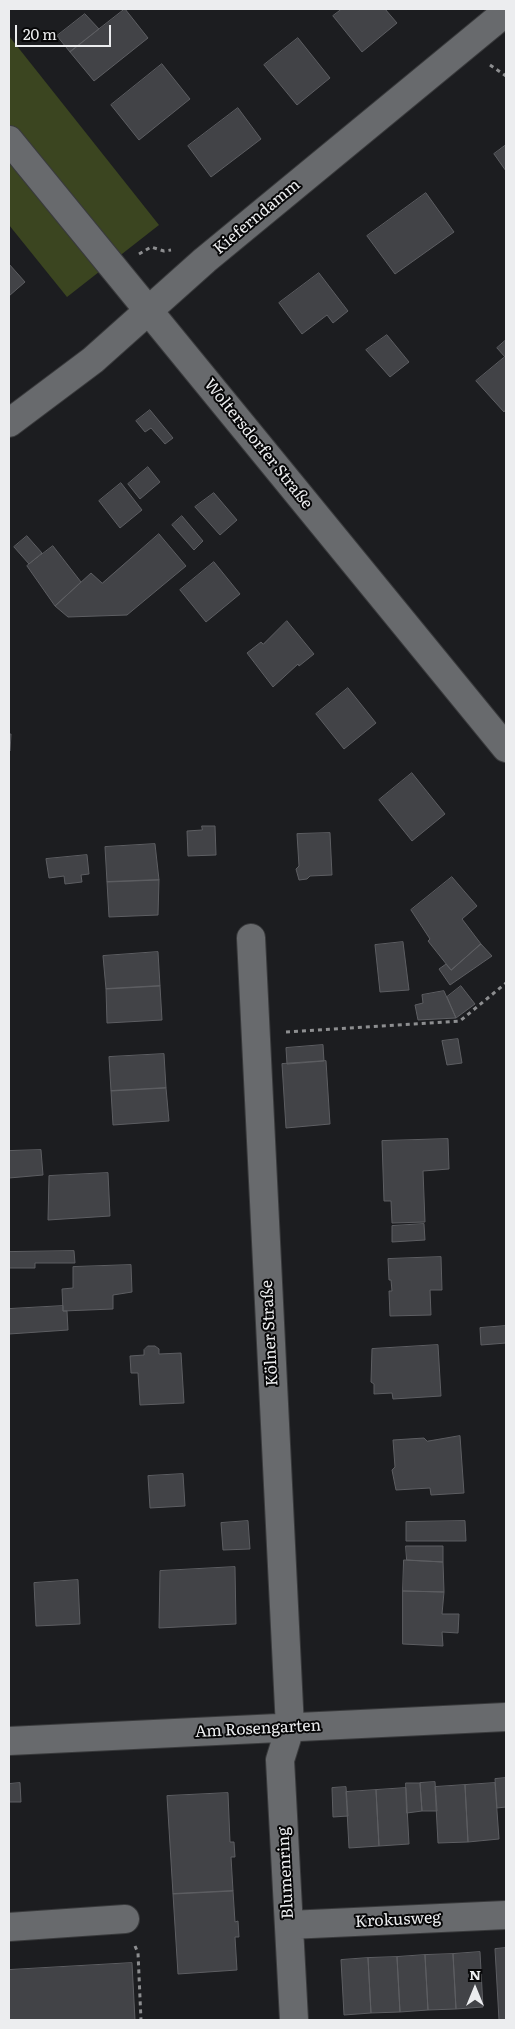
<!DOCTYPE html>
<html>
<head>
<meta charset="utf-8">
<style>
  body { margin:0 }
  #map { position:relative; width:515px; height:2029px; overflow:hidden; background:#1c1d20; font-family:Literata,serif }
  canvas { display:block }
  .frame { position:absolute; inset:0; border:10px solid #ecedef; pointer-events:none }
  .north { position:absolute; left:450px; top:1964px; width:50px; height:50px; -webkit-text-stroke:4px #070708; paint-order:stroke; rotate:0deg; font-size:14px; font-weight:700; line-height:20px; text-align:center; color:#ecedef }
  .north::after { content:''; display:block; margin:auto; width:18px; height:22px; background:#ecedef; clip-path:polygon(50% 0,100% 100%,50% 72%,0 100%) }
  .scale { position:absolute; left:15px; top:25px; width:96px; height:22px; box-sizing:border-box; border:2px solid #ecedef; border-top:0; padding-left:6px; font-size:15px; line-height:18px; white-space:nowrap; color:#ecedef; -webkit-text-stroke:4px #070708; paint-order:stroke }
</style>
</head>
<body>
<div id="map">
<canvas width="515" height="2029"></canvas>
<div class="frame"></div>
<div class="north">N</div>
<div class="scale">20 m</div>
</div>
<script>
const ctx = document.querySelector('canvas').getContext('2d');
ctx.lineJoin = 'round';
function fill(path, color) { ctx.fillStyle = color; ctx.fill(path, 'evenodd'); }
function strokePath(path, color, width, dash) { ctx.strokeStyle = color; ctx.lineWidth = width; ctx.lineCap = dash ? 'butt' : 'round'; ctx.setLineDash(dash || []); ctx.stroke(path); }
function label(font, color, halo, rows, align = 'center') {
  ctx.font = font + ' Literata,serif'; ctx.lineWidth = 4; ctx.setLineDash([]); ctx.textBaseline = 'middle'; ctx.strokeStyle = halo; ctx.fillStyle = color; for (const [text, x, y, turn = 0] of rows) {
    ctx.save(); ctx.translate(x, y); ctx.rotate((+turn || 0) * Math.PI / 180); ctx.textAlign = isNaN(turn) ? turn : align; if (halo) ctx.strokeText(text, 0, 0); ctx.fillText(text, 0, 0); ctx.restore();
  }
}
fill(new Path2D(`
  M9 36 159 225 67 297 9 225Z`), '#3b4520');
const building = new Path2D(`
  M125 9 148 38 94 81 70 52Z
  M342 9H385L397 23 362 52 333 16Z
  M85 14 99 29 70 52 57 36Z
  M298 38 330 78 297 105 264 65Z
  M162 64 190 99 139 140 111 105Z
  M238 108 261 139 211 177 188 146Z
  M506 145V171L494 154Z
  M426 193 454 232 395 274 367 236Z
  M9 264 25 282 9 296Z
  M319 273 348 311 333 323 327 315 302 334 279 303Z
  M387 335 409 362 390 377 366 350Z
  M506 340V356L505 357 497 348Z
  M506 356V409L504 412 476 381Z
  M150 410 173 438 165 444 151 428 145 432 136 421Z
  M148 467 160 482 140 499 128 484Z
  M121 483 142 510 120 528 99 501Z
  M214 493 237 520 220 535 195 507Z
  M182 516 203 541 194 550 172 525Z
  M159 534 186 566 127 615 68 617 55 606 91 573 102 583Z
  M27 536 42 553 29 564 14 547Z
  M53 546 81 582 55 606 27 566Z
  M214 562 240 594 206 622 180 590Z
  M287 621 314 654 299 666 298 664 273 687 247 653 261 642 263 644Z
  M348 688 376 723 344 749 316 714Z
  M9 734H11L10 751H9Z
  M412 773 445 814 412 841 379 800Z
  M202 826H215L216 855 188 856 187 831 202 830Z
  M330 833 332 875 310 876 307 879 299 880 296 869 299 866 297 834Z
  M155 844 159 880 107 882 105 847Z
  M87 855 89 874 81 875 82 882 65 884 64 876 49 878 46 859Z
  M452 877 477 906 462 919 481 944 451 970 428 941 430 939 411 910Z
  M159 880 158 915 109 917 107 882Z
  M403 942 409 990 380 992 375 945Z
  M481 944 492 956 450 985 439 969 446 964 451 970Z
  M158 952 160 986 106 989 103 956Z
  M160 986 162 1020 107 1023 106 989Z
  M461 986 475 1004 456 1018 447 997Z
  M444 991 456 1018 418 1020 415 1005 423 1003 422 995Z
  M458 1039 462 1063 447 1065 442 1041Z
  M323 1045 324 1061 287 1064 286 1048Z
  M164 1054 166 1088 111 1091 109 1057Z
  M326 1061 330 1124 286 1128 282 1064Z
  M166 1088 169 1121 113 1125 111 1091Z
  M448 1139 449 1169 423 1171 425 1222 392 1223 391 1201H384L382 1141Z
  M41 1150 43 1175 9 1178V1151Z
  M108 1173 110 1216 48 1220 49 1176Z
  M424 1224 425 1240 392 1242V1226Z
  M74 1251 75 1263H35V1268H9V1252Z
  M441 1257 442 1290H430L431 1315 390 1316 389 1291H392L391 1280H389L388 1259Z
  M131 1265 132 1292 113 1295V1309L63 1311 62 1289 73 1288V1267Z
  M63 1306V1311H67L68 1330 9 1334V1309Z
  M506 1326V1343L481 1345 480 1328Z
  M438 1345 441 1396 393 1399 392 1393 374 1394V1384L371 1382 372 1349Z
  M148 1346H155L159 1349V1354L181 1353 184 1403 140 1405 138 1373H131L130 1356 144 1355V1350Z
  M460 1436 464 1493 431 1495 430 1488 396 1490 392 1470 395 1467 393 1440 424 1438 427 1441Z
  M183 1474 185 1506 150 1508 148 1476Z
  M248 1521 250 1549 223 1550 221 1523Z
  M465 1521 466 1541H406V1522Z
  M406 1546H443V1562L407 1560Z
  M404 1560 443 1562 444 1592 403 1591Z
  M235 1567 236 1624 159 1628 160 1571Z
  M78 1580 80 1624 36 1626 34 1583Z
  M403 1591 444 1592 442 1614H459L458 1633 442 1632 443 1646 403 1644Z
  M506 1778V1807L497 1808 495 1779Z
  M435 1782 437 1811H422L420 1783Z
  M20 1783 21 1802H9V1784Z
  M406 1783H420L422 1811 407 1813Z
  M495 1783 499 1839 468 1842 465 1785Z
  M465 1785 468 1842 438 1843 435 1787Z
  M346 1787 348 1816 333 1817 332 1788Z
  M406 1788 409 1844 379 1846 376 1790Z
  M376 1790 379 1846 349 1848 346 1792Z
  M228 1793 230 1842H234L235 1857H231L233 1891 173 1894 167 1796Z
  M233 1891 235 1922 238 1921 239 1937H235L237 1970 178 1974 173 1894Z
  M506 1948V2020H499L495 1949Z
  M480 1952 483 2007 456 2009 453 1954Z
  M453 1954 456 2009 428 2010 425 1955Z
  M425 1955 428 2010 400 2012 397 1957Z
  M397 1957 400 2012 371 2013 368 1958Z
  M368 1958 371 2013 344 2015 341 1960Z
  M132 1963 135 2020H9V1970Z`);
fill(building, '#424347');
strokePath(building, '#5d5e62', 1);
const minor = new Path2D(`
  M9 140 506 748
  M9 423 93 360 205 260 506 12
  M251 938 290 1728 280 1760 294 2020
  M9 1741 506 1717
  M289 1925 506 1915
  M9 1927 125 1919`);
strokePath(minor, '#393a3c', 30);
strokePath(new Path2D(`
  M490 65 506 76
  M139 254 151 247 164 251 171 250
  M286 1032 460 1021 506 983
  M135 1946 138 1953 141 2020`), '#8d8e90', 3, [4, 4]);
strokePath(minor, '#686a6d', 28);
label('16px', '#ecedef', '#070708', [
  ["Kieferndamm",257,217,-40],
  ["Woltersdorfer Straße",258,444,51],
  ["Kölner Straße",270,1333,-93],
  ["Am Rosengarten",258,1729,-3],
  ["Blumenring",286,1873,-93],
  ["Krokusweg",398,1920,-3]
]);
</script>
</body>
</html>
